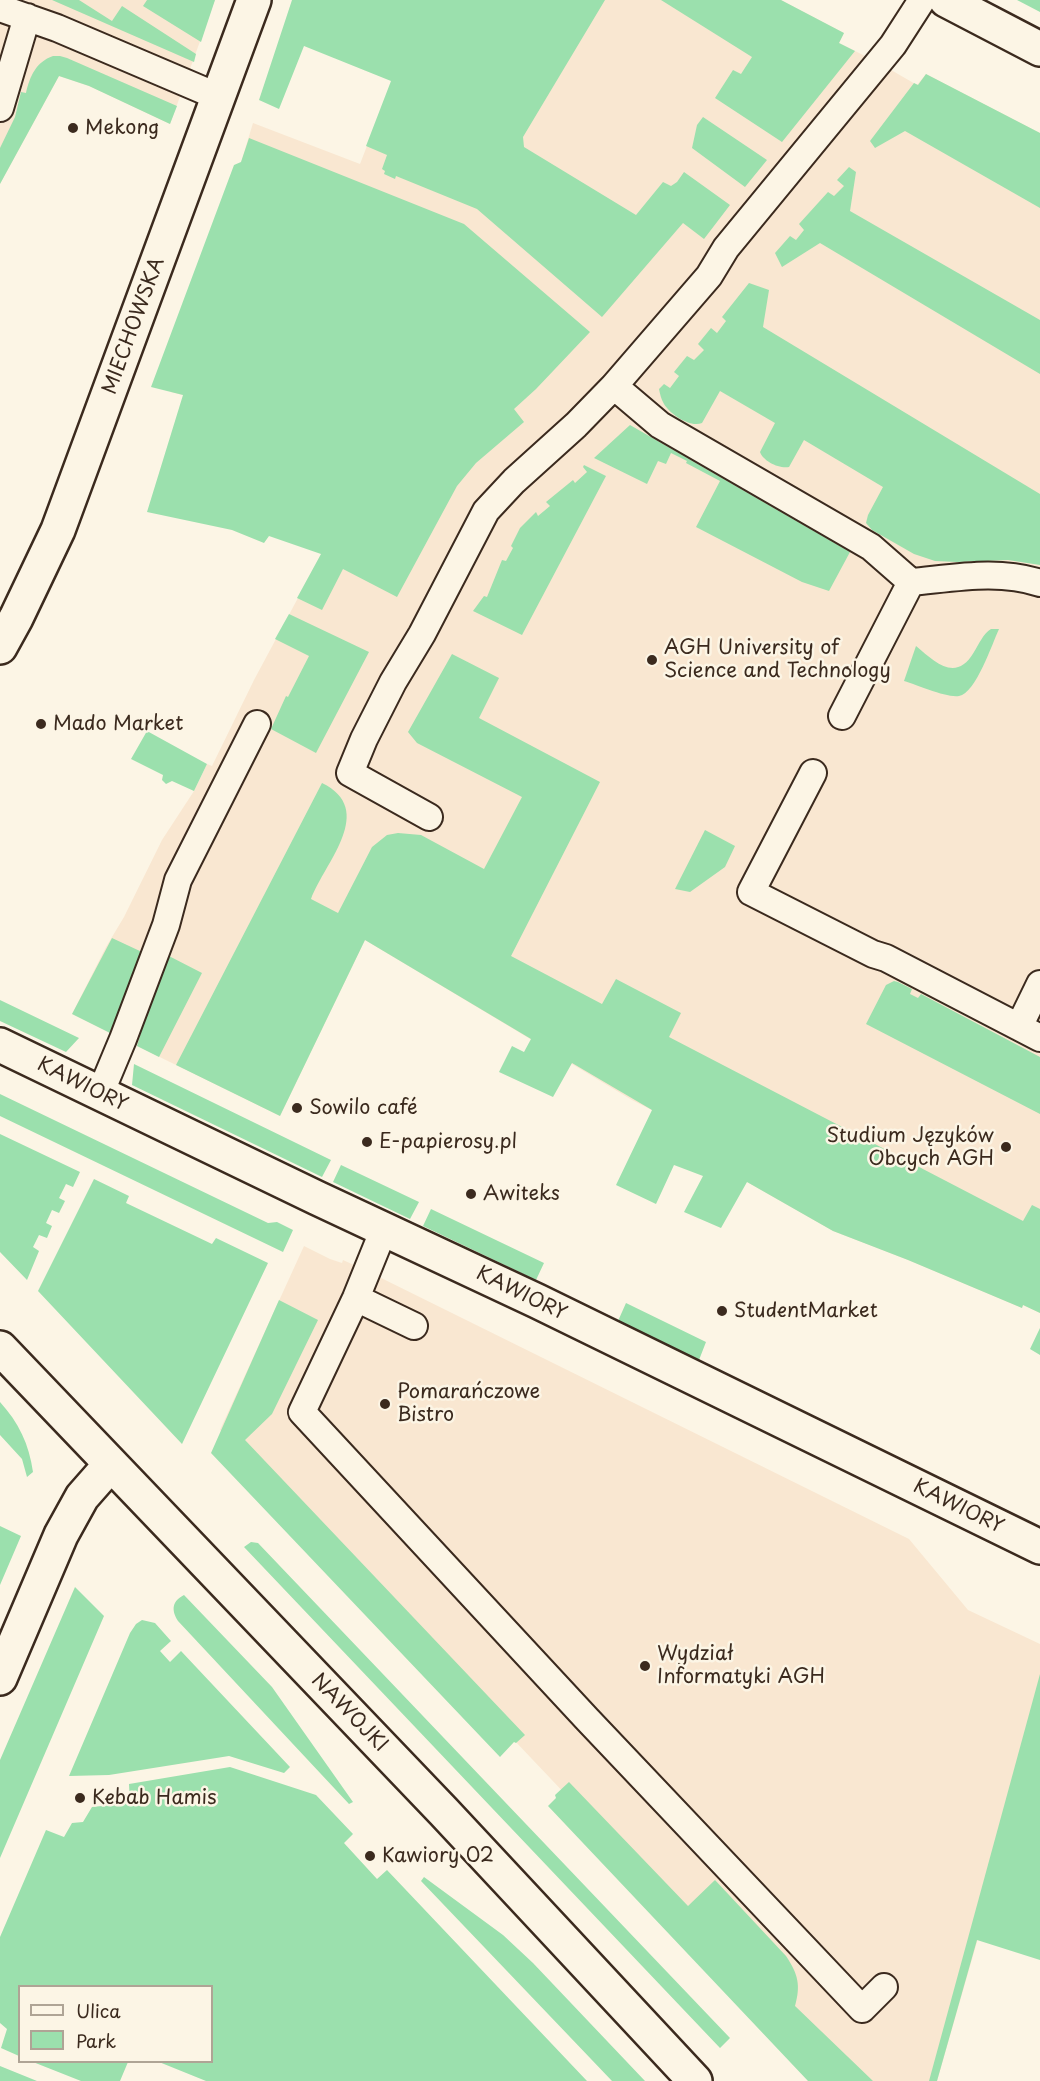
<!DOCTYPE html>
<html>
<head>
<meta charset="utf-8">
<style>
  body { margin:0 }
  #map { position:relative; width:1040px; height:2081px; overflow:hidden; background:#fcf5e5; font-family:"Playpen Sans",sans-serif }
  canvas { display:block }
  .legend { position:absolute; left:18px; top:1985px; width:195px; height:78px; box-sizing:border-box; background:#fcf5e5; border:2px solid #afa495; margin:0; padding:8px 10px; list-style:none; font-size:18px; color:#3b2a1e }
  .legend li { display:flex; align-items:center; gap:12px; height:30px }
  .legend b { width:30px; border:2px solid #afa495 }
</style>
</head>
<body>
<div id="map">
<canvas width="1040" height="2081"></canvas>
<ul class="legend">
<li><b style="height:8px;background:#fcf5e5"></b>Ulica</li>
<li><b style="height:16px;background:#9be0ad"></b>Park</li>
</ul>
</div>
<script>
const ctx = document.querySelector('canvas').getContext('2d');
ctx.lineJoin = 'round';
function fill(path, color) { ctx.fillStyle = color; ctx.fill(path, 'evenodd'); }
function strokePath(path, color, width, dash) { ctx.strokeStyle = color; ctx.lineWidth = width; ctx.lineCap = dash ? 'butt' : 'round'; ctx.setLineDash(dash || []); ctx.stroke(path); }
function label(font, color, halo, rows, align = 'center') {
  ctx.font = font + ' "Playpen Sans",sans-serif'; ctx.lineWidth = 5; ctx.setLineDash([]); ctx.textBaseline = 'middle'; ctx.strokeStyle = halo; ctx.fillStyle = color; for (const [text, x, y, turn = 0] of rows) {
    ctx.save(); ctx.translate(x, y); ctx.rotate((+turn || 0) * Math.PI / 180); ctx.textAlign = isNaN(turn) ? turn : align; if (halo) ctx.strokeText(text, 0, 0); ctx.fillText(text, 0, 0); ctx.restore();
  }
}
fill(new Path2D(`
  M0 0H215L170 124 89 86 59 76 0 184Z
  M296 0H781L844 33 839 43 879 63 917 85 926 74 1040 133V1313L1023 1305 1022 1308 908 1260 833 1231 747 1182 752 1161 632 1100 365 940 280 1116 72 1014 106 947 124 917 162 840 194 791 207 764 212 766 254 680 321 555 313 429 171 392 253 123 360 164 392 81Z
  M304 1246 330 1259 342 1263 343 1260 367 1271 909 1539 968 1610 1040 1644V1723L937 2081H865L587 1817 220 1430Z`), '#f9e7d1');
fill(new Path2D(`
  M52 0H79L112 21 122 6 196 54 194 62Z
  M147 0H215L201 42 143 6Z
  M292 0H605L523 137 524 147 636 215 663 182 671 186 677 182 684 172 730 205 704 239 683 223 602 317 477 209 396 176 395 179 384 174 385 171 382 169 387 155 366 146 391 81 304 46 279 109 259 100Z
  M661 0H781L844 33 839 43 855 51 782 142 715 98 733 70 741 74 752 57Z
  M1017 0H1040V12Z
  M53 56H60L67 58 177 106 170 124 89 86 59 76 0 184V148L15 117 21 92 26 93C30 76 36 62 53 56Z
  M926 74 1040 133V208L905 131 875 148 870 141 914 83 918 85Z
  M703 117 767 160 745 187 692 148 697 125Z
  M249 138 464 224 590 332 536 389 514 409 524 422 476 463 457 486 397 597 343 569 322 610 297 598 321 554 269 536 264 543 232 530 147 512 183 395 151 387 234 165 241 162Z
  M849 167 856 172 850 211 1040 320V374L820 243 782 267 775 253 790 236 796 240 804 230 799 224 828 192 834 196 844 186 837 180Z
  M749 283 769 290 763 327 1040 494V565L1008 560 957 562 935 561 914 554 872 530 866 523 868 515 883 487 804 440 789 467C779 469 763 461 760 452L775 423 720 391 702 423C690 428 670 414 664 404 661 399 660 394 659 389L664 384 670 388 679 376 674 372 687 356 694 360 704 350 698 344 711 328 717 333 726 321 722 317Z
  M630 425 850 552 829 591 802 582 696 527 720 481 686 463 687 461 671 453 666 464 658 461 647 484 594 458Z
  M584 465 606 476 522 635 473 611 484 596 487 597 502 560 506 561 513 548 511 546 520 528 536 512 538 516 550 506 546 502 573 480 575 483 587 472 583 467Z
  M289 614 369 652 316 753 271 729 286 696 288 697 309 656 275 639Z
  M991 629H999C992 644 976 693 959 696 946 698 918 685 904 681L916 646C935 662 956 683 974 652 979 644 983 634 991 629Z
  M452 654 499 678 479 718 600 782 511 956 602 1004 616 979 681 1013 669 1037 1023 1221 1032 1205 1040 1209V1313L1023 1305 1022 1308 908 1260 833 1231 747 1182 721 1228 684 1212 703 1176 674 1165 656 1204 616 1185 652 1110 572 1063 553 1097 499 1072 512 1046 524 1052 531 1039 365 940 280 1116 176 1065 322 783C377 810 325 862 311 899L338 913 372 847 387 835 398 833 421 835 484 869 522 797 417 743 408 732Z
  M147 731 207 764 194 791 172 781 166 784 162 780 163 775 131 759Z
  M705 830 735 846 725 867 690 892 675 889Z
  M112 938 142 952 110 1033 72 1014Z
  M167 955 202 973 159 1057 137 1046 156 982Z
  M894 981 898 982 912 989 910 994 918 998 921 994 1040 1057V1114L866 1024 886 985Z
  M0 1000 79 1038 66 1052 0 1021Z
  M134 1064 331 1160 322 1177 132 1085Z
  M0 1094 268 1223 277 1222 293 1230 283 1252 0 1116Z
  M0 1134 80 1172 73 1187 66 1184 59 1198 65 1201 59 1213 52 1210 46 1223 52 1226 47 1238 39 1235 33 1247 39 1251 27 1280 0 1252Z
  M341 1165 419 1202 410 1219 333 1182Z
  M94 1179 129 1196 126 1203 212 1244 216 1238 268 1263 182 1444 38 1291Z
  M431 1209 544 1263 536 1280 423 1226Z
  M279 1300 318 1320 272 1414 245 1440 525 1735 516 1743 514 1742 500 1757 211 1453Z
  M626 1303 706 1342 699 1360 618 1321Z
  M1040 1328V1355L1030 1349Z
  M0 1402C19 1423 29 1444 33 1472L27 1477 22 1459 0 1435Z
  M0 1526 21 1536 0 1585Z
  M251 1542 258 1543 730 2038 720 2048 244 1547Z
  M75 1587 104 1616 0 1858V1760Z
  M184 1595 272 1687 353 1802 349 1804 178 1621C171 1610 172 1601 184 1595Z
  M142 1620 155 1623 171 1641 160 1651 170 1662 181 1651 290 1767 284 1773 229 1756 109 1775 69 1776 130 1633 136 1624Z
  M1040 1674V1960L977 1940 937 2081H929Z
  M230 1767 316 1795 353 1834 344 1843 377 1879 387 1870 587 2081H206L159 2062H212V1986H20L19 2056 1 2048 7 2029 0 2023V1937L46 1830 64 1837 72 1823 83 1822 92 1807 130 1803 129 1784Z
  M569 1782 688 1906 715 1880 786 1956C798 1974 801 1985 795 2006L873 2081H808L548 1806 556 1798 555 1795Z
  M424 1877 503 1935 533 1963 645 2081H612L421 1881Z
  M33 2062H128L120 2081H81Z
  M0 2066 37 2081H0Z`), '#9be0ad');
const lane = new Path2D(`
  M0 8 57 28 219 97
  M0 108 27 17
  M614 386 660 425 871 547 911 582C954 578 999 569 1040 583
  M842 716 911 582
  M813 773 751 892 873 954 886 958 1040 1038
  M429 817 350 773 364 739 393 682 422 634 486 511 514 481 576 425 614 386 709 276 726 248 893 45 922 0
  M1019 1027 1040 984
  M100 1094 123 1039 166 925 178 880 257 724
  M384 1229 356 1298 302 1412 587 1719 862 2009 884 1987
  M356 1298 414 1326`);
const street = new Path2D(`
  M946 0 1040 49
  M0 647 16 618 58 530 254 0
  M0 1045 317 1198 537 1301 1040 1547`);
const secondary = new Path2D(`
  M0 1348 444 1812 695 2081
  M0 1678 61 1535 82 1497 111 1464`);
strokePath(lane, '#3b2a1e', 30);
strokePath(street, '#3b2a1e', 38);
strokePath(secondary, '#3b2a1e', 38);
strokePath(lane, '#fcf5e5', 26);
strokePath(street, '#fcf5e5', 33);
strokePath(secondary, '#fcf5e5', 33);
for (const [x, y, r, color] of [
  [73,128,6,"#3b2a1e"],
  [652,660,6,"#3b2a1e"],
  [41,724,6,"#3b2a1e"],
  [297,1108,6,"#3b2a1e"],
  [367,1142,6,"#3b2a1e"],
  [1006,1147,6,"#3b2a1e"],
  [471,1194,6,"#3b2a1e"],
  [722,1311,6,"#3b2a1e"],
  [385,1404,6,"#3b2a1e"],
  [645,1666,6,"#3b2a1e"],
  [80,1798,6,"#3b2a1e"],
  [370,1856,6,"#3b2a1e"]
]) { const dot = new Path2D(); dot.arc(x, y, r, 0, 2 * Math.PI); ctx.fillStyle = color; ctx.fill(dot); strokePath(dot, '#fcf5e5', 2); }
label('20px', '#3b2a1e', '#fcf5e5', [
  ["Mekong",85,128],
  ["AGH University of",664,648],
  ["Science and Technology",664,671],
  ["Mado Market",53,724],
  ["Sowilo café",309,1108],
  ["Studium Języków",994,1136,"right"],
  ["Obcych AGH",994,1159,"right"],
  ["E-papierosy.pl",379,1142],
  ["Awiteks",483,1194],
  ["StudentMarket",734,1311],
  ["Pomarańczowe",397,1392],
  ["Bistro",397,1415],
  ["Wydział",657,1654],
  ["Informatyki AGH",657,1677],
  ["Kebab Hamis",92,1798],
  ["Kawiory 02",382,1856]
], 'left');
label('20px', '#3b2a1e', '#fcf5e5', [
  ["MIECHOWSKA",134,326,-70],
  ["KAWIORY",82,1085,26],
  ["KAWIORY",521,1294,26],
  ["KAWIORY",958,1507,26],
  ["NAWOJKI",349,1713,46]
]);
</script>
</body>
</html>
